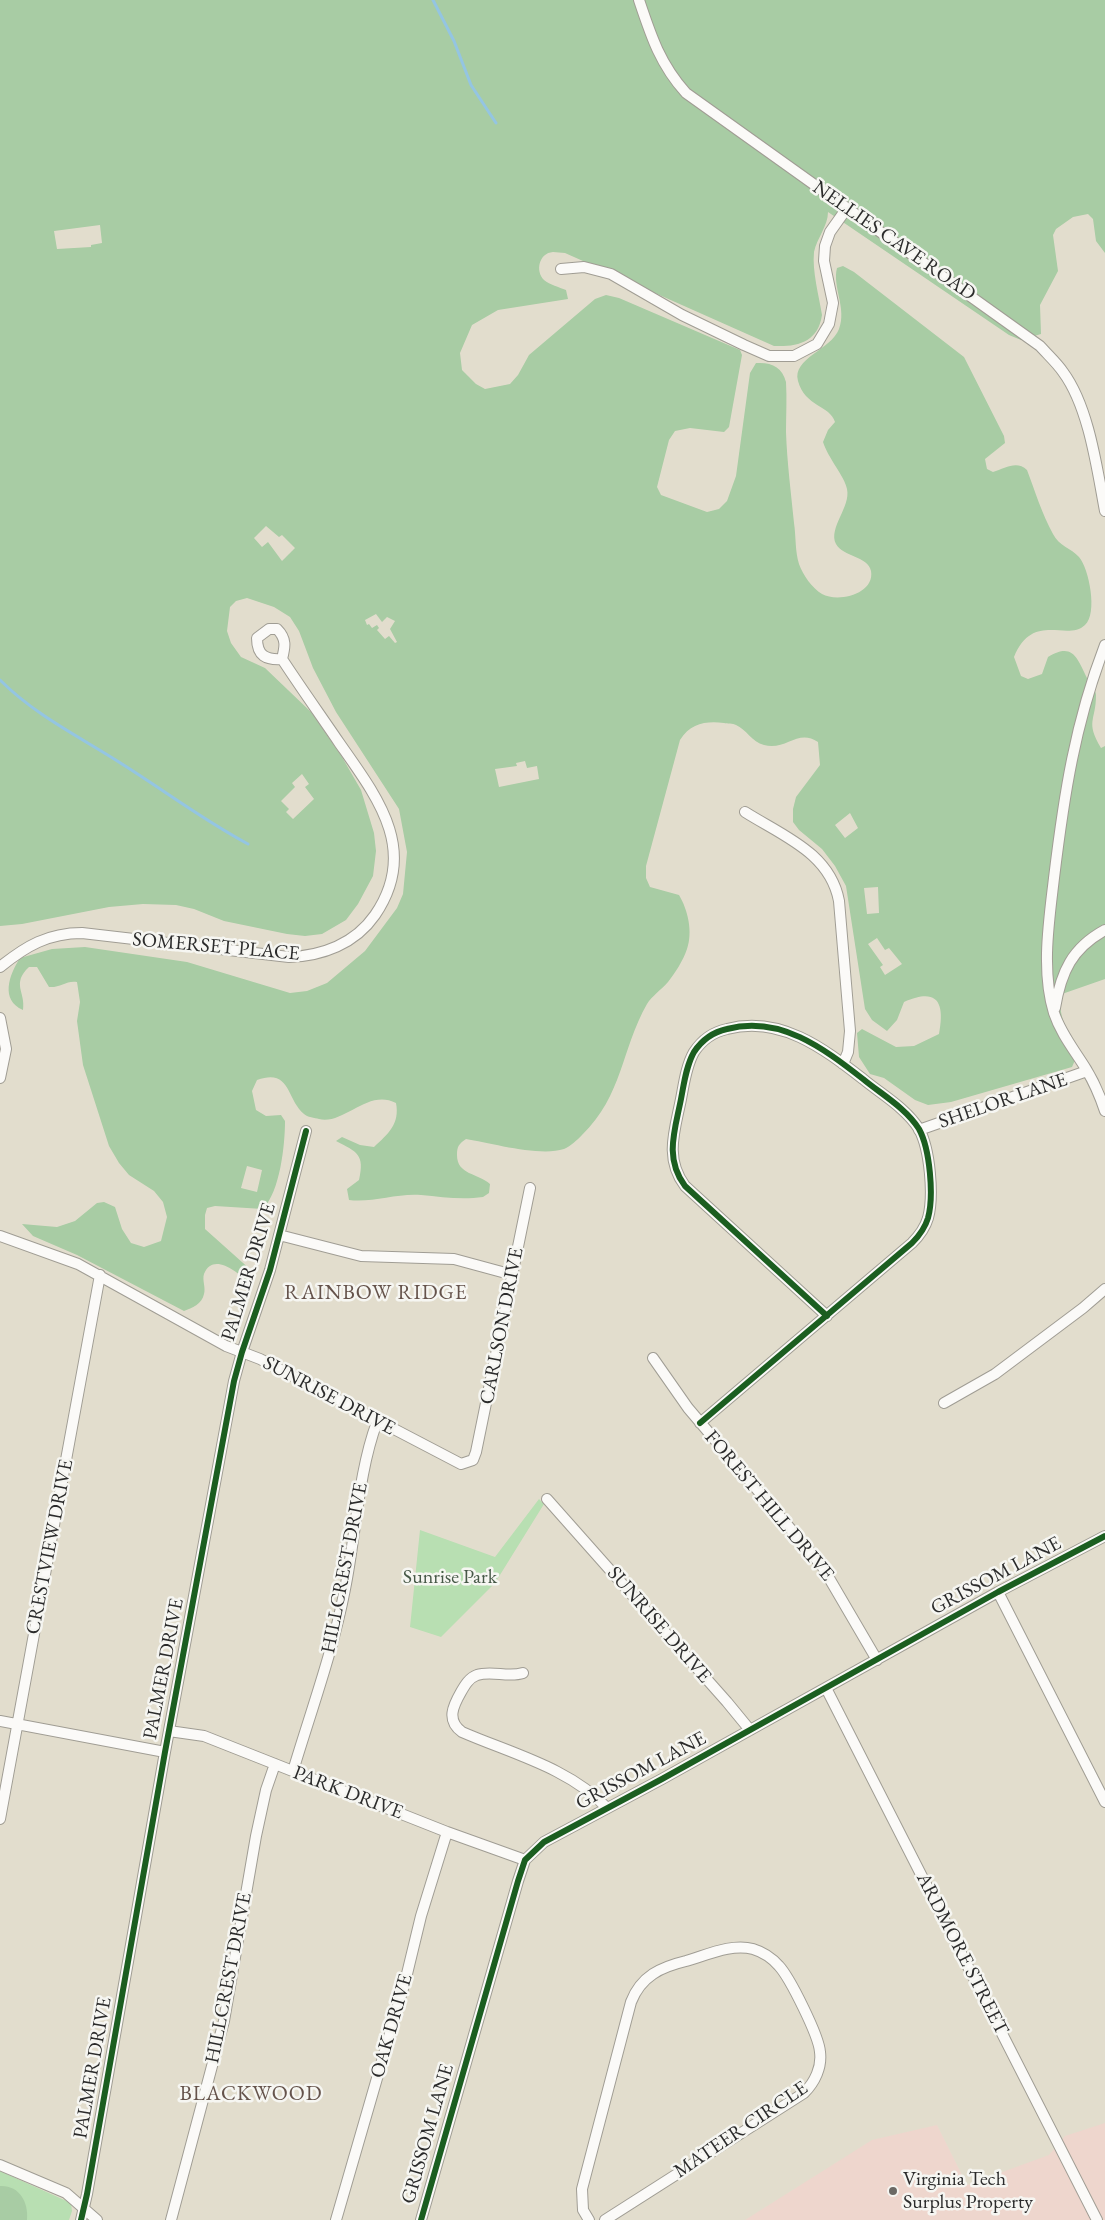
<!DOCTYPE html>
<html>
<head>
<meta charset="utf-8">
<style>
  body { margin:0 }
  canvas { display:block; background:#e2ddcd }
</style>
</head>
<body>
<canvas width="1105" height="2220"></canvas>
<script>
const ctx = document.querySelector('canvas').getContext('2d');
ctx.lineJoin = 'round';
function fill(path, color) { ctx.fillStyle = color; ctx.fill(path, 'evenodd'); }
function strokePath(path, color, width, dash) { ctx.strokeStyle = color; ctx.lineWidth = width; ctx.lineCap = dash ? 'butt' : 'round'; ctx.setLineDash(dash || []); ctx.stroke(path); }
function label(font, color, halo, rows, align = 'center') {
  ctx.font = font + ' "EB Garamond",serif'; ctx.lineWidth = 5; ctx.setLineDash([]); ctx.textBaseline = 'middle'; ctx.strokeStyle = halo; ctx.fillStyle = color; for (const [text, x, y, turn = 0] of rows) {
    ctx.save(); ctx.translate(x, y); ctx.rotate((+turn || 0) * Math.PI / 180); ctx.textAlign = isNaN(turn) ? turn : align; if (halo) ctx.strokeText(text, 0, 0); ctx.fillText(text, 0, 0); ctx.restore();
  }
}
fill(new Path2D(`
  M1105 2123V2220H745L872 2140 937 2125 967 2185 1049 2155 1065 2136Z`), '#eed6cd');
fill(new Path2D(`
  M539 1499 544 1504 495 1583 441 1637 410 1627 420 1530 495 1557Z
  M0 2171 71 2203 72 2211 69 2220H0Z`), '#b8dfb2');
fill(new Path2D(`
  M0 0H1105V253L1096 241 1093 219 1088 214 1073 217 1056 229 1053 235 1058 271 1040 305 1041 334 1021 340 1009 335 828 212C828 226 817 238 814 252 812 271 819 296 822 315 818 342 798 347 774 346L565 253C561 253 557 252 553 252 539 253 535 271 544 280 550 285 559 287 566 290L568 299 498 310 472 325 460 353 462 370 476 384 485 389 510 384 518 375 529 355 595 299 606 295 619 298 740 350 742 355 729 427 724 432 690 428 675 431 669 440 657 487 661 495 707 512 719 509 727 501 736 476 750 373 756 363C772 362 782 367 786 382 787 399 786 415 786 432 787 462 791 492 794 523 796 536 795 552 799 564 803 575 812 588 822 594 838 603 875 594 871 571 868 556 843 557 836 544 828 528 851 507 847 489 845 477 828 458 823 442L828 430 835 422C830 405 805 407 798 381 792 358 831 350 839 329 847 308 832 287 837 268L843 266 854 272 964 357 1004 436 1005 443 985 459 987 469 993 472C1005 468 1017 460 1027 470 1035 491 1042 514 1053 534 1059 546 1071 548 1079 557 1089 568 1098 614 1085 625 1067 642 1033 611 1014 657L1021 676 1028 679 1042 674 1048 657C1073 642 1077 658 1087 678 1090 683 1096 690 1096 695 1096 721 1085 721 1101 748L1105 746V979L1062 994C1056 1016 1069 1033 1079 1051L1072 1067 951 1102 928 1105 915 1100 884 1078 870 1074 859 1057 857 1033 862 1029 896 1047 914 1046 939 1034C945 1003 938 987 904 1002L897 1020 887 1031 872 1020 865 1009 846 886 835 866 822 849 799 830 793 822V809L796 797 820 765 818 742C798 728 786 751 764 745 752 742 746 729 736 725 733 723 727 724 724 723 706 721 691 723 680 740L646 866V878L650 887 679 895C688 910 693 932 687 949 683 961 675 973 668 982 661 990 652 996 647 1004 621 1050 623 1095 582 1135 577 1140 571 1146 564 1149 540 1157 491 1143 466 1139 459 1144 457 1146 457 1155 457 1175 478 1173 490 1184L489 1193 483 1197C462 1200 442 1197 421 1195 397 1193 372 1203 349 1200L347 1189 359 1180C365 1154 357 1152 336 1141L342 1137 360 1145 374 1147C388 1134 400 1124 396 1103 368 1088 344 1125 319 1119 315 1118 307 1117 304 1114 286 1099 291 1068 257 1080L252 1091 256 1110 266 1116 281 1115 285 1121C285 1146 280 1191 263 1209L215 1206 207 1208 205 1215V1229L252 1271 247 1281C237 1272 213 1252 204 1274 202 1280 206 1288 204 1294 202 1304 192 1308 184 1311L77 1255 33 1236 22 1224 57 1227 75 1221 97 1203 104 1202 115 1207 122 1229 131 1243 144 1247 161 1241 167 1217 163 1202 154 1191 129 1175 119 1163 109 1146 83 1065 77 1021 80 1002 77 982C67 980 60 988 49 987L37 967H29C11 984 26 992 23 1010 0 1000 9 975 20 958L52 949 85 947 187 962 290 993 307 991 327 983 365 951 397 908 403 894 407 852 399 809 336 712 313 668 299 631 290 617 274 607 247 598 236 601 230 607 227 631 231 643 241 657 265 668 311 712 342 757 361 790 374 833 376 851 373 876 358 904 346 920 322 934 305 936 287 934 224 921 194 909 176 905 143 904 109 907 22 924 0 926ZM100 225 102 243 91 245V247L57 249 54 231ZM266 526 279 537 282 535 295 548 282 561 268 542 262 547 254 538ZM376 614 382 622 387 617 395 621 390 629 397 642 395 643 389 636 385 639 377 630 379 628 377 625 372 628 369 624 367 625 365 620ZM525 761 527 768 537 766 539 779 499 787 495 769 517 766 516 763ZM302 774 309 784 305 787 314 799 293 819 286 812 289 809 281 801 295 787 292 783ZM850 813 858 828 845 838 835 825ZM878 887 879 913 867 914 864 888ZM877 938 885 950 889 948 902 964 885 975 880 967 883 965 868 944ZM247 1166 262 1170 257 1192 241 1188Z
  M0 2186C19 2185 29 2202 27 2220H0Z`), '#a8cca4');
strokePath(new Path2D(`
  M433 0 454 41 471 85 496 123
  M0 680C36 716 80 737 122 764 165 791 203 820 248 844`), '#94c5e2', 3);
const minor = new Path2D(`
  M639 0C651 36 660 64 686 93L1040 346C1048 355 1057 363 1063 372 1089 407 1097 469 1105 511
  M561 269 584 267 611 274 682 315 744 345 769 356H794L817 344 829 324 833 303 824 261 825 246 830 232 847 208
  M269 629H277C287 639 285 647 282 659 266 660 257 656 257 638Z
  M1105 645C1075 723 1064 795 1054 878 1049 921 1041 971 1054 1013 1061 1034 1075 1051 1086 1069 1094 1082 1100 1096 1105 1111
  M745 812C783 836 830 853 839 901L850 1031 848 1052 843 1064
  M0 967C26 946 48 933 82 933L289 957C322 956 355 944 375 915 419 851 378 798 340 744 321 716 301 688 282 659
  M1055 1008C1061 972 1072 948 1105 930
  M0 1018 6 1049 0 1078
  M919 1130 1087 1071
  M279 1235 361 1256 454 1259 513 1275
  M0 1236 78 1264 226 1346 260 1359 461 1464 473 1460 476 1452 530 1188
  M653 1358 688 1408 822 1566 877 1660
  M944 1403 995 1374 1083 1308 1105 1289
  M700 1423 912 1243C919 1236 925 1228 928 1218 934 1196 930 1149 919 1129 906 1108 881 1094 863 1079 823 1048 780 1015 727 1029 713 1032 702 1040 694 1052 686 1066 684 1084 681 1099 675 1130 664 1158 685 1186L827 1316
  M547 1499 727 1702 750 1730
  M998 1592 1105 1802
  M523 1673C508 1678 492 1670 477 1675 469 1678 465 1685 461 1692 453 1706 446 1720 462 1732 510 1753 570 1768 607 1808
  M826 1688 1097 2220
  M0 1721 165 1752
  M169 1731 204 1736 447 1832 525 1860
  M293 1771C311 1711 333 1651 345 1589 356 1535 358 1473 377 1422
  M0 1819 100 1275
  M0 2165 66 2193 97 2220
  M81 2220 87 2194 165 1752 234 1381 242 1352 270 1270 306 1131
  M171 2220 224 2021 256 1836 266 1790 275 1764
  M336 2220 406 1978 421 1916 447 1832
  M421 2220 518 1881 525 1860 544 1842 662 1779 998 1592 1105 1536
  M589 2220 583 2210 582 2189 631 2002C641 1976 661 1967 686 1961 707 1955 732 1943 753 1949 763 1952 772 1958 779 1966 790 1978 819 2036 820 2052 822 2067 815 2082 804 2093L605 2220`);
strokePath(minor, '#a09d94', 12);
strokePath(minor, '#fbfaf8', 10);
strokePath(new Path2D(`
  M700 1423 912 1243C919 1236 925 1228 928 1218 934 1196 930 1149 919 1129 906 1108 881 1094 863 1079 823 1048 780 1015 727 1029 713 1032 702 1040 694 1052 686 1066 684 1084 681 1099 675 1130 664 1158 685 1186L827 1316
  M81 2220 87 2194 165 1752 234 1381 242 1352 270 1270 306 1131
  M421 2220 518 1881 525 1860 544 1842 662 1779 998 1592 1105 1536`), '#1b5e20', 6);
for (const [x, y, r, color] of [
  [893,2191,5,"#6b6964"]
]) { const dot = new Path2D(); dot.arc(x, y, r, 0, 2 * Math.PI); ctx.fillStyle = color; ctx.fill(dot); strokePath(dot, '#f6f6f2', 2); }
label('20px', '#2b2b2b', '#f6f6f2', [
  ["NELLIES CAVE ROAD",894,241,35],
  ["SOMERSET PLACE",216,947,5],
  ["SHELOR LANE",1003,1101,-19],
  ["PALMER DRIVE",249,1272,-73],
  ["CARLSON DRIVE",502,1326,-79],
  ["SUNRISE DRIVE",329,1396,28],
  ["FOREST HILL DRIVE",769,1506,50],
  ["CRESTVIEW DRIVE",50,1547,-79],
  ["HILLCREST DRIVE",345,1568,-79],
  ["GRISSOM LANE",996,1576,-28],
  ["SUNRISE DRIVE",659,1625,49],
  ["PALMER DRIVE",164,1669,-79],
  ["GRISSOM LANE",641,1771,-28],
  ["PARK DRIVE",348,1793,21],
  ["ARDMORE STREET",962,1954,63],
  ["HILLCREST DRIVE",229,1978,-79],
  ["OAK DRIVE",392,2026,-74],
  ["PALMER DRIVE",93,2068,-80],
  ["MATEER CIRCLE",741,2130,-34],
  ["GRISSOM LANE",428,2134,-74]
]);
label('20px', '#465847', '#f6f6f2', [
  ["Sunrise Park",450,1578]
]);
label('20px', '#2b2b2b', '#f6f6f2', [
  ["Virginia Tech",903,2180],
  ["Surplus Property",903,2203]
], 'left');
ctx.letterSpacing = '1px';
label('21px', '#65534b', '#f6f6f2', [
  ["RAINBOW RIDGE",376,1293],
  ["BLACKWOOD",251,2094]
]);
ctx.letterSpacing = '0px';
</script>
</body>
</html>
